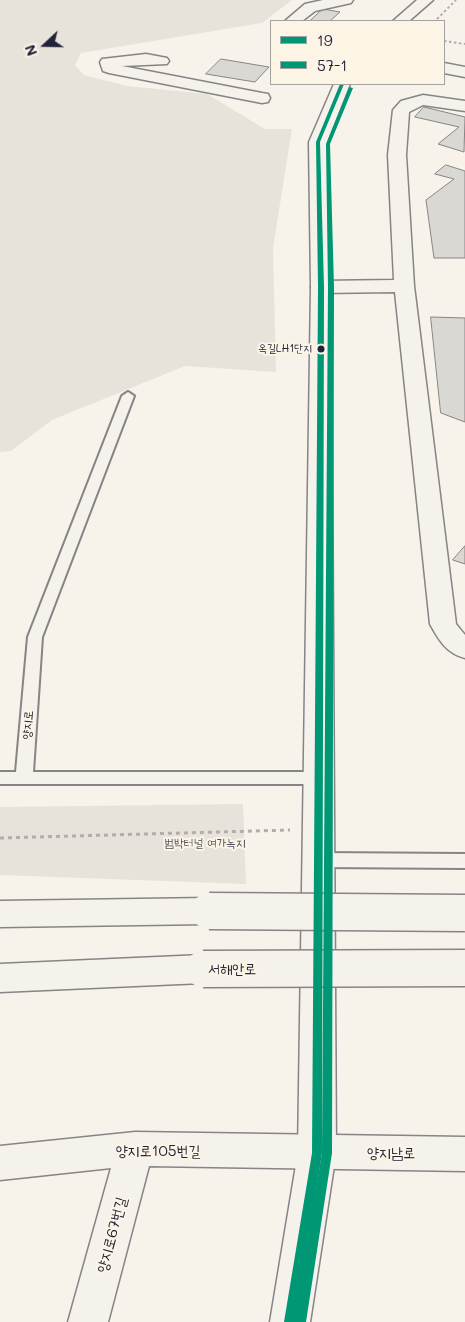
<!DOCTYPE html>
<html>
<head>
<meta charset="utf-8">
<style>
  body { margin:0 }
  #map { position:relative; width:465px; height:1322px; overflow:hidden; background:#f7f3ea; font-family:Mali,sans-serif }
  canvas { display:block }
  .legend { position:absolute; left:270px; top:20px; width:175px; height:65px; box-sizing:border-box; background:#fcf5e5; border:1px solid #a5a1a1; margin:0; padding:6px 9px; list-style:none; font-size:15px; color:#22223b }
  .legend li { display:flex; align-items:center; gap:10px; height:25px }
  .legend b { width:25px; border:1px solid #a5a1a1 }
  .north { position:absolute; left:20px; top:20px; width:50px; height:50px; -webkit-text-stroke:4px #fcf5e5; paint-order:stroke; rotate:249deg; font-size:14px; font-weight:700; line-height:20px; text-align:center; color:#22223b }
  .north::after { content:''; display:block; margin:auto; width:18px; height:22px; background:#22223b; clip-path:polygon(50% 0,100% 100%,50% 72%,0 100%) }
</style>
</head>
<body>
<div id="map">
<canvas width="465" height="1322"></canvas>
<ul class="legend">
<li><b style="height:6px;background:#009775"></b>19</li>
<li><b style="height:6px;background:#009775"></b>57-1</li>
</ul>
<div class="north">N</div>
</div>
<script>
const ctx = document.querySelector('canvas').getContext('2d');
ctx.lineJoin = 'round';
function fill(path, color) { ctx.fillStyle = color; ctx.fill(path, 'evenodd'); }
function strokePath(path, color, width, dash) { ctx.strokeStyle = color; ctx.lineWidth = width; ctx.lineCap = dash ? 'butt' : 'round'; ctx.setLineDash(dash || []); ctx.stroke(path); }
function label(font, color, halo, rows, align = 'center') {
  ctx.font = font + ' Mali,"Poor Story",sans-serif'; ctx.lineWidth = 4; ctx.setLineDash([]); ctx.textBaseline = 'middle'; ctx.strokeStyle = halo; ctx.fillStyle = color; for (const [text, x, y, turn = 0] of rows) {
    ctx.save(); ctx.translate(x, y); ctx.rotate((+turn || 0) * Math.PI / 180); ctx.textAlign = isNaN(turn) ? turn : align; if (halo) ctx.strokeText(text, 0, 0); ctx.fillText(text, 0, 0); ctx.restore();
  }
}
fill(new Path2D(`
  M0 0H292L262 23 81 53 75 65 84 75 127 86 207 94 265 129H292L273 248 276 372 185 366 52 420 11 451 0 452Z
  M243 804 246 884 0 875V807Z`), '#e8e3da');
const building = new Path2D(`
  M323 9 340 12 330 21H310Z
  M221 59 269 67 255 82 206 74Z
  M424 107 465 117 464 152 438 144 459 127 415 117Z
  M446 165 465 171V258H434L426 200 454 179 435 174Z
  M431 317 465 318V422L441 413Z
  M465 546V564L453 560Z`);
fill(building, '#dad8d2');
strokePath(building, '#868485', 1);
const lane = new Path2D(`
  M128 392 134 396 42 637 33 772H318L324 774 326 778 324 782 318 784H0V772H16L28 637 122 396Z
  M318 853 465 854V868L318 867 312 865 309 860 312 855Z`);
const street = new Path2D(`
  M323 0H353L351 3 315 11 302 21H285L305 4Z
  M146 54 167 58 169 61 167 64 122 66 262 93 268 94 270 98 268 102 262 103 109 73 103 71 100 62 102 59Z
  M444 63 465 67V77L444 73Z
  M423 95 465 101V111L423 105 409 112 406 155 414 286 456 624 465 635V658C446 653 439 640 430 624L395 292 321 293 314 291 311 287 314 283 321 281 394 280 388 155 393 110 401 101Z
  M135 1132 465 1137V1171L149 1166 108 1322H68L111 1168 0 1180V1146Z`);
const secondary = new Path2D(`
  M417 0H433L409 21H393Z
  M334 84H350L327 142 331 287 336 1153 310 1322H270L298 1153 311 287 309 142Z
  M209 898 220 902 225 911 220 920 209 924 0 927V901Z
  M203 955 215 959 220 969 215 979 203 983 0 992V964Z`);
strokePath(lane, '#868485', 4);
strokePath(street, '#868485', 3);
strokePath(secondary, '#868485', 3);
strokePath(new Path2D(`
  M437 19 456 0
  M444 41 465 44`), '#b0aead', 2, [2.5, 2.5]);
strokePath(new Path2D(`
  M0 838 290 830`), '#b0aead', 3, [4, 4]);
fill(lane, '#f5f2ec');
fill(street, '#f5f2ec');
fill(secondary, '#f5f2ec');
const secondaryBridge = new Path2D(`
  M209 911 465 913
  M203 969 465 968`);
strokePath(secondaryBridge, '#868485', 39, []);
strokePath(secondaryBridge, '#f5f2ec', 36);
fill(new Path2D(`
  M340 84H344L320 142 324 287 322 1153 296 1322H284L312 1153 318 287 316 142Z`), '#009775');
fill(new Path2D(`
  M349 87 353 88 330 144 334 287 332 1153 306 1322H294L322 1153 328 287 326 144Z`), '#009775');
for (const [x, y, r, color] of [
  [321,349,4.5,"#22223b"]
]) { const dot = new Path2D(); dot.arc(x, y, r, 0, 2 * Math.PI); ctx.fillStyle = color; ctx.fill(dot); strokePath(dot, '#fcf5e5', 2); }
label('11px', '#22223b', '#fcf5e5', [
  ["옥길LH1단지",312,349]
], 'right');
label('12px', '#22223b', '#fcf5e5', [
  ["양지로",28,725,-85]
]);
label('12px', '#504f5f', '#fcf5e5', [
  ["범박터널 여가녹지",205,843]
]);
label('15px', '#22223b', '#fcf5e5', [
  ["서해안로",232,969],
  ["양지로105번길",158,1151],
  ["양지남로",391,1153],
  ["양지로67번길",112,1235,-75]
]);
</script>
</body>
</html>
